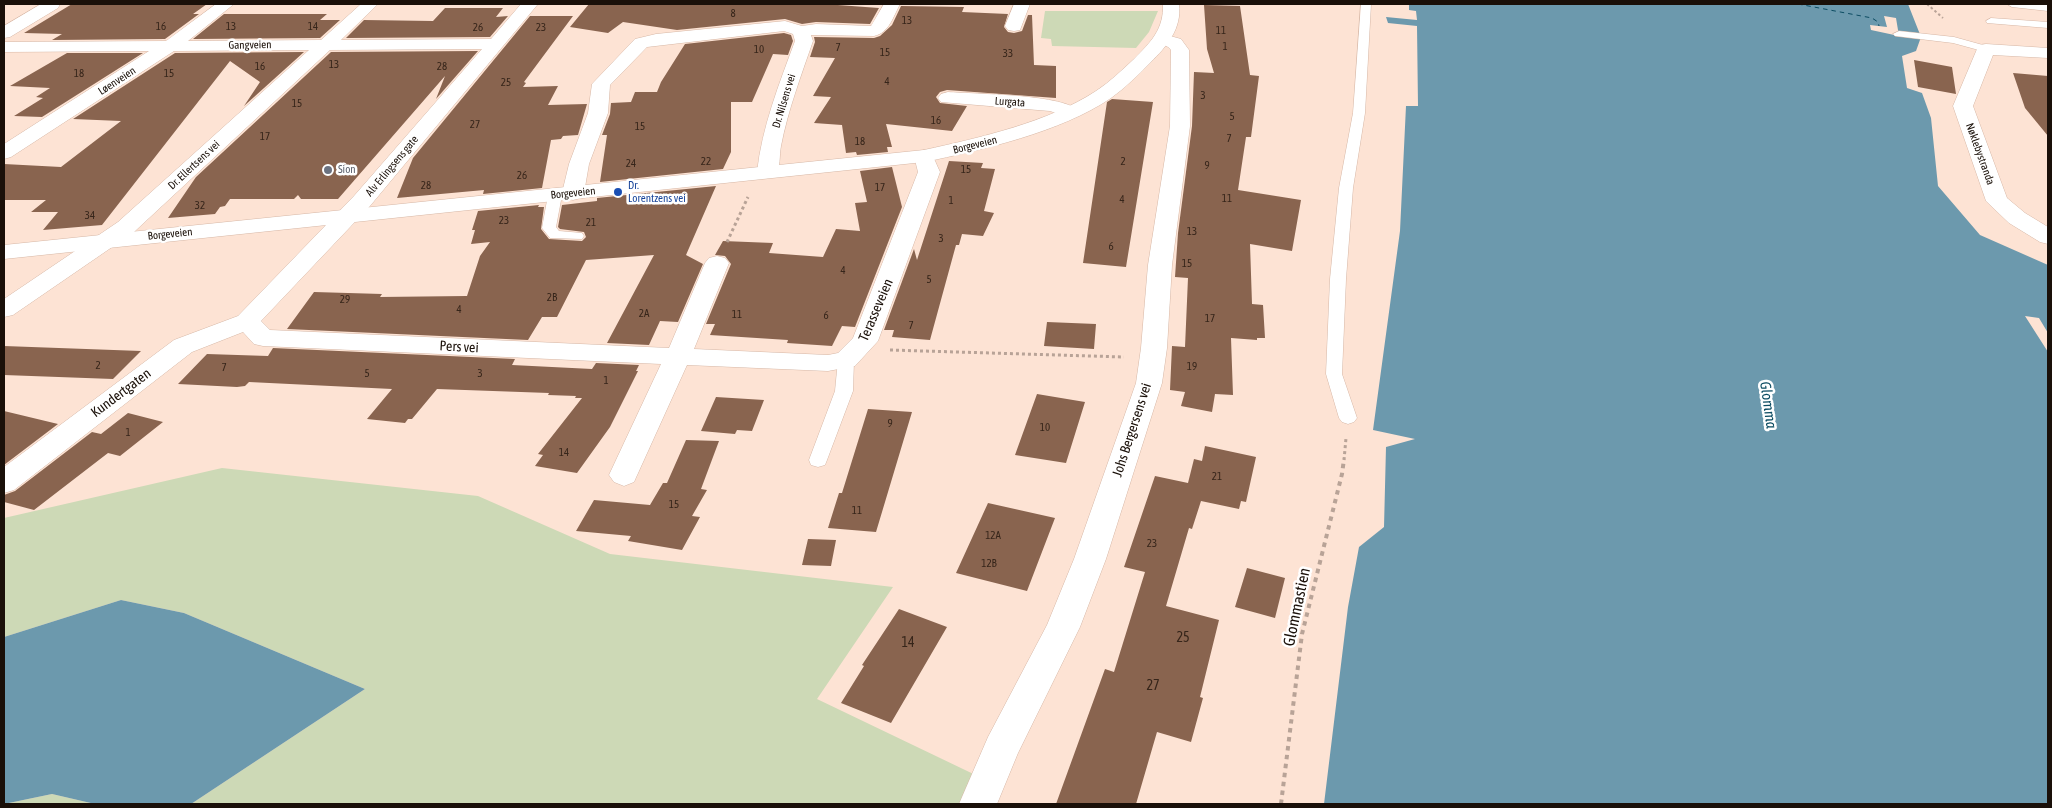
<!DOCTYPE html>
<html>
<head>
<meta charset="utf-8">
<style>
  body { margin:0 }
  #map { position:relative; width:2052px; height:808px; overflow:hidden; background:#fde3d4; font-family:"Asap Condensed",sans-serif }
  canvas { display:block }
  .frame { position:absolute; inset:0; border:5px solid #1a1009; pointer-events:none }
</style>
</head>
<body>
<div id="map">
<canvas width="2052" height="808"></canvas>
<div class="frame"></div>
</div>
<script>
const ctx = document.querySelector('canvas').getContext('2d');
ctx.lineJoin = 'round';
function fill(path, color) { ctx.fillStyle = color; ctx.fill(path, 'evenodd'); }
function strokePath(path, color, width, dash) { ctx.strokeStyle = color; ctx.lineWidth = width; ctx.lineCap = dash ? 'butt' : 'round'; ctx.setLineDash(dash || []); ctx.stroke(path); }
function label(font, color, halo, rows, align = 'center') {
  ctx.font = font + ' "Asap Condensed",sans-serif'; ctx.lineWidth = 5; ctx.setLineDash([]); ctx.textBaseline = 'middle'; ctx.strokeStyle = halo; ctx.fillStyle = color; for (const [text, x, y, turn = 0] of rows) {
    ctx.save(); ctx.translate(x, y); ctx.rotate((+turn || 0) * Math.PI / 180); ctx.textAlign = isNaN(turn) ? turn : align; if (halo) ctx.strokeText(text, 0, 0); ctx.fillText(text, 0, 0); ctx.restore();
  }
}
fill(new Path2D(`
  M1045 11H1158L1149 32 1136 48 1052 46 1051 39 1041 38Z
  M222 468 478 496 610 554 893 587 817 699 988 781 978 804H191L365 689 184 613 121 600 4 637V518Z
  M52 794 95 804H4Z`), '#cdd9b6');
fill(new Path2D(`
  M1409 4H1908L1921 37 1916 51 1902 56 1907 88 1922 93 1931 118 1938 186 1980 235 2048 265V804H1324L1348 607 1359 547 1384 527 1386 447 1415 439 1373 430 1400 231 1406 106H1418L1417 26 1388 23 1386 17 1417 20 1416 11 1409 10Z
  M121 600 184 613 365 689 191 804H95L52 794 4 804V637Z`), '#6c99ad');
fill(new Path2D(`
  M1884 16 1896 18 1899 36 1871 30 1870 25 1887 27Z
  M2025 316 2039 318 2048 333V352Z`), '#fde3d4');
strokePath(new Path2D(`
  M1798 4 1872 18 1878 22 1879 26`), '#0c4c62', 1, [4.5, 4]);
fill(new Path2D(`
  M72 4H207L193 14H199L165 39 52 40 62 34 24 33Z
  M589 4H824L879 8 870 24 816 22 802 24 785 19 677 30 623 22 608 33 570 27Z
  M1204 5 1240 6 1250 75 1259 76 1251 137H1246L1238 190 1301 200 1292 251 1250 244 1252 304 1263 305 1265 338H1257V340L1231 338 1233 395 1215 394 1212 412 1181 406 1185 392 1170 390 1172 346 1185 347 1188 278 1175 277 1178 233 1192 126 1194 72 1214 73 1207 49Z
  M901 6 964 7 962 12 1008 14 1004 27 1008 32 1014 33 1022 31 1028 15H1032L1034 65 1056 66V98L947 90 940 92 936 97 940 103 967 106 952 131 886 124 892 147H887L888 152 857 155 856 152 846 153 842 125 814 123 831 97 813 96 835 58 810 57 815 42 814 37 874 38 880 36 892 25Z
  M445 8H503L496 17 508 16 490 37 346 38 364 20 433 21Z
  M224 14H327L320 20H340L320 38 193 39Z
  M530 16H573L524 82 526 83 523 87 558 86 548 105 587 104 578 135 563 136 561 139 551 140 542 188 483 194 484 190 397 198 413 158Z
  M784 33 791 35 793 41 788 55 773 54 752 102H731V152L723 169 600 182 607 135H602L610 114 611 103 631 102 635 92H657L661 82 685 44Z
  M478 51 436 99 445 76 338 199H301L298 195 294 199H230L225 206 220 207 215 214 168 218 196 177 331 52Z
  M304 52 244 106 260 82 230 61 102 225 43 230 58 212H31L46 200H4V164L61 167 121 121 73 119 175 53Z
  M67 53H143L42 117 14 116 43 98 36 97 50 88 10 86Z
  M1914 60 1952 67 1956 94 1918 87Z
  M2013 73 2048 76V136L2025 108Z
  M1112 99 1153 102 1126 267 1083 263 1107 102Z
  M949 161 983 163 981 168 995 169 984 211 994 213 983 236 962 234 959 245H956L930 340 892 337 894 330H884L914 249 917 260Z
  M892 167 902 207 855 327 842 326 832 346 787 343 788 340 710 335 715 324H706L731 264 725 256 715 255 723 241 773 243 769 253 823 257 836 229 860 231 855 203 867 202 860 171Z
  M716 186 686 255 703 264 678 322 660 321 649 345 607 343 654 255 586 260 557 317H542L528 340 287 329 314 292 382 294 380 297 467 296 480 256 490 242 471 244 475 230H472L478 211 539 205 538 207H544L541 229 549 239 582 241 586 237 584 232 560 229 558 227 562 205 597 201V198Z
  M1047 322 1096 324 1094 349 1044 346Z
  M4 346 141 351 113 379 4 375Z
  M273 348 515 359 512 365 592 369 596 363 639 365 636 371H638L610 427 577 473 535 466 543 455 538 454 582 398H575L576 396 548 395 549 393 437 389 412 419H408L405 423 367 419 392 389 249 382 245 386 237 387 178 384 207 354 268 356Z
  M1037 394 1085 402 1066 463 1015 455Z
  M716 397 764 400 752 431 737 430 735 434 701 431Z
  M868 409 912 412 876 532 828 528 839 493H842Z
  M4 411 58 424 4 465Z
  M128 413 163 422 120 456 108 453 34 510 4 502V495L15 491 92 432 101 434Z
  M686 440 719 441 701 489 707 490 692 516 700 517 682 550 628 541 631 536 576 531 594 500 650 505 663 483H667Z
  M1205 446 1256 457 1246 502 1241 501 1239 509 1201 501 1192 529 1189 528 1166 606 1219 620 1200 697 1203 698 1191 742 1157 732 1136 804H1056L1105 669 1114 672 1145 572 1124 567 1155 476 1188 483 1194 459 1202 461Z
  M988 503 1055 518 1027 591 956 573Z
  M808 539 836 540 831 566 802 565Z
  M1247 568 1285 578 1275 618 1235 607Z
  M899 609 947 627 891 723 841 703 864 666 862 665Z`), '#89644f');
const lane = new Path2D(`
  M1361 4H1371L1365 113 1353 188 1346 279 1342 374 1357 418 1354 422 1348 424 1342 422 1339 418 1326 374 1330 279 1339 188 1353 113Z
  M2007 4 2048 5V11L2012 7Z
  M1991 18 2048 22V28L1987 23 1986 21Z
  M1899 31 1954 37 1990 47 1992 49 1986 52 1953 43 1895 36 1893 34Z
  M555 191 562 195 556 227 559 231 582 233 584 236 582 239 550 238 542 228 548 195Z
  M846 355 852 356 854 360 853 391 827 460 825 465 818 467 811 465 809 460 835 391 838 360 840 356Z`);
const street = new Path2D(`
  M41 4H60L58 8 10 37 4 38V26Z
  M216 4H234L188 41 321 40 361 4H378L341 40 491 39 521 4H538L370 206 261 321 270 330 669 348 705 263 709 258 717 256 725 258 729 263 694 349 828 355 838 353 853 338 918 172 914 156 917 152 924 150 931 152 940 172 878 341 855 366 828 371 687 365 634 482 624 486 614 482 609 475 661 364 263 346 254 344 243 332 192 352 14 490 4 493V467L174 340 238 316 354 196 482 49 330 50 134 232 13 315 4 317V299L118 222 309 50 174 51 11 157 4 159V144L149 51 4 52V42L166 41Z
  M884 4H900C893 17 889 33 874 36L811 35 813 41C801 76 788 110 781 146 779 156 781 168 775 176L768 178 761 176 757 172C762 127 779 84 795 41L793 34 784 31 647 47 610 85 608 113 589 164 584 193 581 198 573 200 565 198 562 193 569 164 588 113 592 84 635 39 656 34 785 21 802 26 816 24 871 26Z
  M1014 4H1030L1020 30 1014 31 1008 30 1005 26Z
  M1163 34 1181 39 1189 50 1190 126 1172 265 1167 348 1162 383 1106 559 1080 627 1018 753 997 804H959L988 737 1047 625 1074 559 1136 383 1141 348 1148 265 1170 126 1171 50C1167 44 1159 45 1154 39L1157 35Z
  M1986 44 2048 48V58L1993 55 1973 106 2007 198 2025 213 2048 227V244L2040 242 2009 223 1986 201 1953 106 1977 49 1980 45Z
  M948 92C973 94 1067 94 1080 112L1077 116 1070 118 1050 111 941 102 938 98 941 94Z`);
const secondary = new Path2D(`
  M1163 4H1179C1182 29 1167 46 1150 63 1138 75 1125 88 1111 98 1061 132 982 150 924 162L4 259V245L924 150C979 138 1049 122 1096 91 1110 82 1122 70 1134 59 1151 42 1164 29 1163 4Z`);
strokePath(lane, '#d6b7a6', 1);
strokePath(street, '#d6b7a6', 1);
strokePath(secondary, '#d6b7a6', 1);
strokePath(new Path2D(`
  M1927 4 1943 18`), '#b8a397', 2, [2.5, 2.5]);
strokePath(new Path2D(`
  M727 242 748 197
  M890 350 1124 357
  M1344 460 1346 438`), '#b8a397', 3, [3, 3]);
strokePath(new Path2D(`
  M1281 804 1302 634 1342 474 1344 459`), '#b8a397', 4, [4.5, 4.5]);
fill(lane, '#fff');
fill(street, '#fff');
fill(secondary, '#fff');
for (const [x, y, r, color] of [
  [328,170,5,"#6b7280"],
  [618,192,5,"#1a4fb4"]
]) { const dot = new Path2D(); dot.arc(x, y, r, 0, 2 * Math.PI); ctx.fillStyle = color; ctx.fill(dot); strokePath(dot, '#fff', 2); }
label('11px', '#36251a', null, [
  ["8",733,14],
  ["13",907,21],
  ["16",161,27],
  ["13",231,27],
  ["14",313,27],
  ["26",478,28],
  ["23",541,28],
  ["11",1221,31],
  ["1",1225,47],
  ["7",838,48],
  ["10",759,50],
  ["15",885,53],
  ["33",1008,54],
  ["13",334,65],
  ["16",260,67],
  ["28",442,67],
  ["18",79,74],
  ["15",169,74],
  ["4",887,82],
  ["25",506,83],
  ["3",1203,96],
  ["15",297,104],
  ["5",1232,117],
  ["16",936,121],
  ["27",475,125],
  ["15",640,127],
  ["17",265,137],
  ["7",1229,139],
  ["18",860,142],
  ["22",706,162],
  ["2",1123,162],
  ["24",631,164],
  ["9",1207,166],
  ["15",966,170],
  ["26",522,176],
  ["28",426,186],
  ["17",880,188],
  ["11",1227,199],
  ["4",1122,200],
  ["1",951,201],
  ["32",200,206],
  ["34",90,216],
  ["23",504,221],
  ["21",591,223],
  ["13",1192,232],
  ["3",941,239],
  ["6",1111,247],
  ["15",1187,264],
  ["4",843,271],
  ["5",929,280],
  ["2B",552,298],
  ["29",345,300],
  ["4",459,310],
  ["2A",644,314],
  ["11",737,315],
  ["6",826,316],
  ["17",1210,319],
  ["7",911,326],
  ["2",98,366],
  ["19",1192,367],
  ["7",224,368],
  ["5",367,374],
  ["3",480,374],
  ["1",606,381],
  ["9",890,424],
  ["10",1045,428],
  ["1",128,433],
  ["14",564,453],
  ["21",1217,477],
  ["15",674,505],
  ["11",857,511],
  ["12A",993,536],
  ["23",1152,544],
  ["12B",989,564]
]);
label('11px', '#1a1009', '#fff', [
  ["Gangveien",250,45,-1],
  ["Løenveien",117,81,-33],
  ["Dr. Nilsens vei",784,101,-73],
  ["Lurgata",1010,102,4],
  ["Borgeveien",975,145,-14],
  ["Nøklebystranda",1980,154,70],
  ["Dr. Ellertsens vei",194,165,-43],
  ["Alv Erlingsens gate",392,166,-50],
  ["Borgeveien",573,193,-6],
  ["Borgeveien",170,234,-6]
]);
label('11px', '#5b616d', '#fff', [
  ["Sion",338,170]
], 'left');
label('11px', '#164399', '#fff', [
  ["Dr.",628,186],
  ["Lorentzens vei",628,199]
], 'left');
label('14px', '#1a1009', '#fff', [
  ["Terasseveien",876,310,-67],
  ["Pers vei",459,347,3],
  ["Kundertgaten",121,393,-37],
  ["Johs Bergersens vei",1132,430,-72]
]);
label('14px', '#36251a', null, [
  ["25",1183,638],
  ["14",908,643],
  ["27",1153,686]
]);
label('italic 15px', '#0c4c62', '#fff', [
  ["Glomma",1768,405,82]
]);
label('16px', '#1a1009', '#fff', [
  ["Glommastien",1297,607,-78]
]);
</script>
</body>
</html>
